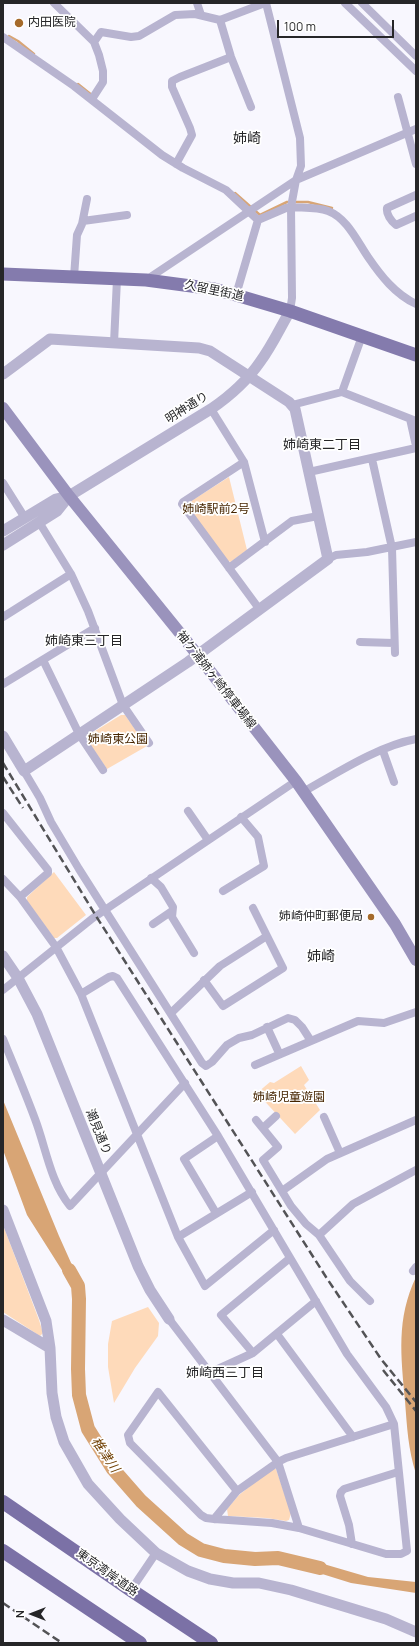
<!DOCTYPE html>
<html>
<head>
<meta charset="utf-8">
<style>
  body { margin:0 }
  #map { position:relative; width:419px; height:1646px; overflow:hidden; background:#f8f7fe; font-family:Manrope,sans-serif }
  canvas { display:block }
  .frame { position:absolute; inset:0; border:4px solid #262628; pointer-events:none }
  .north { position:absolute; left:12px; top:1594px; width:40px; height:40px; -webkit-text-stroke:3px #fff; paint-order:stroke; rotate:270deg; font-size:11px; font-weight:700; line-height:16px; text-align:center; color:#262628 }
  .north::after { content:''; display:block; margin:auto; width:14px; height:18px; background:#262628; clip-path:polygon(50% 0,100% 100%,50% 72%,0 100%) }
  .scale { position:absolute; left:277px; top:20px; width:117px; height:18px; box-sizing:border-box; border:2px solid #262628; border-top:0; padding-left:5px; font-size:12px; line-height:14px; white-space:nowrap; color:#262628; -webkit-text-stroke:3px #fff; paint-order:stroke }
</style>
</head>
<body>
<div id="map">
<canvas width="419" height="1646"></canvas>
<div class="frame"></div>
<div class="north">N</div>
<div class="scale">100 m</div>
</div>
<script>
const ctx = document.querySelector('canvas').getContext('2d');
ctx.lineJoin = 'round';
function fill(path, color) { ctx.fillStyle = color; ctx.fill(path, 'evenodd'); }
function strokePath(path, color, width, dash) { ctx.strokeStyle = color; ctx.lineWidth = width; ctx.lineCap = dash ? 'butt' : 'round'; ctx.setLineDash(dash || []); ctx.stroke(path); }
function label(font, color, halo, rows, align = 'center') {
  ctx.font = font + ' Manrope,"Noto Sans JP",sans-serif'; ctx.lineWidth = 3.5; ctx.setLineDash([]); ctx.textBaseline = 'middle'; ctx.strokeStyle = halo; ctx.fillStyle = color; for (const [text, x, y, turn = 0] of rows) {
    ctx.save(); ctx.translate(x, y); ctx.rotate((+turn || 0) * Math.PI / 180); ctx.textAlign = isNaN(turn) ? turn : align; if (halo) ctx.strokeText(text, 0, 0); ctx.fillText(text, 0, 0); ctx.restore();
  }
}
fill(new Path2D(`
  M229 477 247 550 231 562 228 561 188 507V503Z
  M121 715H125L147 746 107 769 87 740V736Z
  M54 872 86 915 57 938H54L27 901V897Z
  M301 1066 309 1080 304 1085 320 1110 295 1134 257 1093 270 1082 274 1083Z
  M3 1225 39 1320 43 1333 40 1336 3 1312Z
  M148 1307 159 1323 158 1336 135 1368 114 1403 108 1367V1344L112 1321Z
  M273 1468 276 1469 291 1513 289 1520 286 1521 267 1518 228 1516 227 1509 239 1495Z`), '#fedaba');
fill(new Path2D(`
  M3 1100 59 1236 85 1294 65 1275 27 1215 3 1150Z
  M416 1277V1474C408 1449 407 1427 405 1401 401 1356 396 1319 416 1277Z
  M301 1559 310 1560 368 1577 416 1582V1593L351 1583 303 1568Z`), '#d8a575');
strokePath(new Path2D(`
  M9 36 18 41 34 54
  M78 84 93 96
  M235 193 260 215 287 202H308L332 208`), '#d8a575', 2.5);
strokePath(new Path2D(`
  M69 1270 78 1286 79 1299 78 1369 79 1395 88 1429 113 1469 141 1501 183 1539 201 1550 224 1556 255 1559 278 1558 320 1568`), '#d8a575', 14);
strokePath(new Path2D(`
  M54 3 94 42 99 55 103 71V82L92 99
  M197 3 201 15
  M266 3 300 138 301 166 296 180 291 207 292 298 290 311
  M345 3 416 71
  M362 3 416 56
  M220 20 231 57 251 107
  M3 37 74 86 162 155 183 168 226 190 258 220
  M94 42 101 32 131 37 139 36 175 15 195 14 220 20 265 3
  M398 97 416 164
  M176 164 192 135 190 128 172 87V81L180 77 231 57
  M416 195 387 208C386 214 391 221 396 225L416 216
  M258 220 286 208 291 207C303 208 317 207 328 211 347 218 357 241 368 257 381 276 395 294 416 304
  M83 221 127 215
  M74 277 77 235 82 224 87 199
  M146 280 296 180 416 129
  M236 295 258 220
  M114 343 117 279
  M342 392 362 336
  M292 405 342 392 416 421
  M211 409 244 462 265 542
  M410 419 416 446
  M372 459 392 548 395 653
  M244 462 183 502 182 504 260 610
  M309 472 416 448
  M3 483 25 518
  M39 522 71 574 88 611 123 705 149 743
  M328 559 336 555 367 552 416 542
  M229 568 292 521 318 516
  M3 617 71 574
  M360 642 394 643
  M43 660 79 734 103 770
  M3 684 95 628
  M383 751 394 782
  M24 771 40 798 51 822 79 869 202 1063 206 1066 212 1062 227 1045 239 1038 252 1035 288 1018 295 1020 302 1027 311 1041 358 1021 384 1023 416 1012
  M303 792C337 773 378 746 416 739
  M188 811 208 840
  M3 813 48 870V873L20 897
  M151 878 161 887 173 907 172 917 194 953
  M3 879 20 897 56 947 81 994 178 1237 205 1286 274 1230
  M223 891 264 866 258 837 241 817
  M153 924 172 911
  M204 980 223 1006 283 968 267 936
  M3 990 93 918 296 781
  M81 994 109 977 113 976 117 978 218 1136 347 1354 386 1407 394 1424 407 1551 401 1554H386L299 1528 272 1523 214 1519 206 1518 201 1515 130 1443 128 1435 158 1392 237 1491
  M171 1013 220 966 267 936 253 908
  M267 1027 279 1053
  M3 1039C14 1066 25 1092 35 1119 46 1148 50 1181 70 1206L185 1083
  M255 1065 311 1041
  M324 1117 340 1153
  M256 1120 278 1147 263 1160 291 1206 306 1224 319 1235 350 1281 370 1301
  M263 1128 276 1116
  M282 1191 327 1159 416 1120
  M216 1213 184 1159 218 1136
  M319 1235 353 1204 416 1170
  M178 1237 252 1192
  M413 1271 416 1267
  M169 1319 278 1462 299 1528
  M277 1334 353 1437
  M253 1353 221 1315 290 1258
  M209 1373 253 1353 316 1301
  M214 1519 237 1491 278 1462 286 1458 394 1424
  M352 1544 349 1525 340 1496 341 1492 344 1489 398 1472
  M131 1590 156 1553`), '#b8b4d0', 8);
strokePath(new Path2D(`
  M3 374 50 339 199 348 210 351 289 402 295 409 328 559 188 662 24 771 3 736
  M69 496 211 409C230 396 247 381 260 362 272 346 280 328 290 311
  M3 531 56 499 69 496 57 511 3 545
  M3 956 18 978 37 1014 138 1266 150 1290 169 1319
  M3 1210 46 1321 50 1348 52 1393 56 1417 64 1442 88 1484 120 1519 156 1553 188 1571 210 1579 233 1583H259L291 1590 386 1619 416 1632
  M3 1320 50 1348`), '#b8b4d0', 11);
strokePath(new Path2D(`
  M3 408 69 496 192 648 296 781 395 924 416 960`), '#9a93bc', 12);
strokePath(new Path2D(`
  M3 274 146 280 214 289 236 295 290 311 416 355`), '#847bad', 13);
strokePath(new Path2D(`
  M3 1502 131 1590 211 1643
  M3 1551 140 1643`), '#7b71a6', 14);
strokePath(new Path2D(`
  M3 763 96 916 326 1277 381 1359 416 1402
  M3 777 23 808
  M383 1370 416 1411
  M3 1603 62 1643`), '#535356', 2.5, [8, 4]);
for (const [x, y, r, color] of [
  [19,23,5,"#a56a2b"],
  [371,917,4,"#a56a2b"]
]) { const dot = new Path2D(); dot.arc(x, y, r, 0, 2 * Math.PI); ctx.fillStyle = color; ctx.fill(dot); strokePath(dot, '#fff', 1.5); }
label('12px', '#262628', '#fff', [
  ["内田医院",28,23],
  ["姉崎仲町郵便局",363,917,"right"]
], 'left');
label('12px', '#262628', '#fff', [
  ["久留里街道",214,291,12],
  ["明神通り",187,408,-32],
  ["袖ケ浦姉ヶ崎停車場線",216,680,52],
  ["潮見通り",98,1132,68],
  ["東京湾岸道路",107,1573,35]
]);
label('12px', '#462500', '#fff', [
  ["姉崎駅前2号",216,510],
  ["姉崎東公園",118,740],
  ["姉崎児童遊園",289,1098]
]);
label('13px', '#262628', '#fff', [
  ["姉崎東二丁目",322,445],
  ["姉崎東三丁目",84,641],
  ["姉崎西三丁目",225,1373]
]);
label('italic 13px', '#734307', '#fff', [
  ["椎津川",105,1455,56]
]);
label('14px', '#262628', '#fff', [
  ["姉崎",247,139],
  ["姉崎",321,957]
]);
</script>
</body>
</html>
